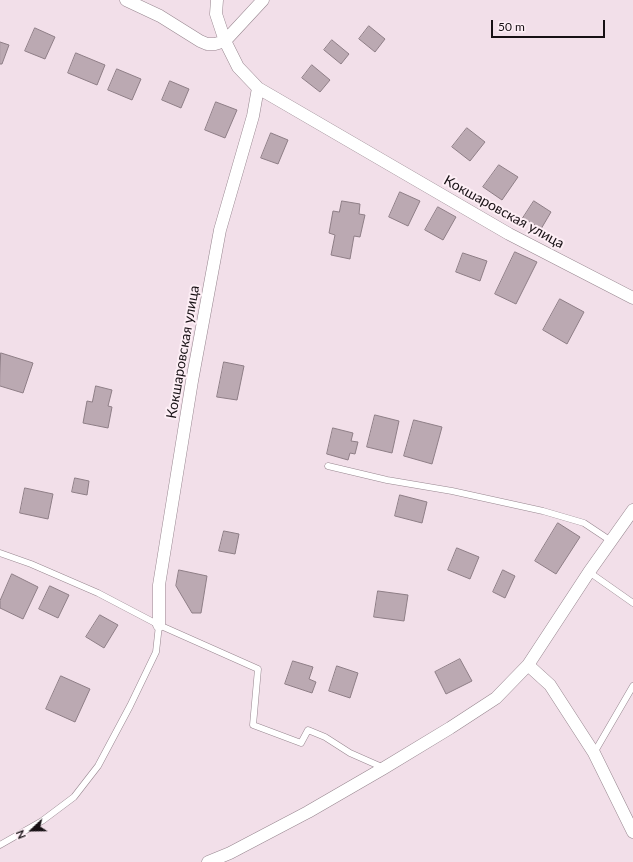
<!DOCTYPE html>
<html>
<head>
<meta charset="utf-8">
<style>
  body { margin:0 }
  #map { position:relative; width:633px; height:862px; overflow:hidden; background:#f2dfe9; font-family:Lato,sans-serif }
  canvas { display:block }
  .north { position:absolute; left:12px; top:810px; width:40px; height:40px; -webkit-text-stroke:3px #fdeef5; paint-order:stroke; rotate:248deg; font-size:11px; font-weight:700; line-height:16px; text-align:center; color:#171014 }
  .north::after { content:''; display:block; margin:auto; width:14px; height:18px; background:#171014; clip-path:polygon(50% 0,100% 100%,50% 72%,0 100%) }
  .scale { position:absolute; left:491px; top:20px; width:114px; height:18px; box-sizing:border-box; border:2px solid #171014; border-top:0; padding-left:5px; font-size:12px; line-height:14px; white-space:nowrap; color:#171014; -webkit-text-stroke:3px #fdeef5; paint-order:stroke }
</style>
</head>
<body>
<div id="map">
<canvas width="633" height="862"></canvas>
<div class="north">N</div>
<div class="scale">50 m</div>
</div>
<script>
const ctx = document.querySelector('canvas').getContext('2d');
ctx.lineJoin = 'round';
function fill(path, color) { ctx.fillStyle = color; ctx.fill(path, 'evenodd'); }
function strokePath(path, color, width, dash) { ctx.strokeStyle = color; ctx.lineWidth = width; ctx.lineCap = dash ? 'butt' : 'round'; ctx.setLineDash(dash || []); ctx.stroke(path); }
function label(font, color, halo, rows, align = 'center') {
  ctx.font = font + ' Lato,sans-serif'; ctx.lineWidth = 4; ctx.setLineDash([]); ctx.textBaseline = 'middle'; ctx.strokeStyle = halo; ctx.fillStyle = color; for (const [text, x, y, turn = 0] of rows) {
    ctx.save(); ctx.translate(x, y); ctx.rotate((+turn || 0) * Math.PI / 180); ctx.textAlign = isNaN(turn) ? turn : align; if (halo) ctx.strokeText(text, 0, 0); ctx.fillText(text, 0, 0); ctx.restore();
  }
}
const building = new Path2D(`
  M369 26 385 39 375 52 359 39Z
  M35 28 55 37 45 59 25 51Z
  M332 40 349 54 341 64 324 50Z
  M0 42 9 45 2 64H0Z
  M76 53 105 65 97 85 68 73Z
  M312 65 330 80 320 92 302 78Z
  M117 69 141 79 132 100 108 90Z
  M170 81 189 89 181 108 162 100Z
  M216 102 237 110 225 138 205 130Z
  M467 128 485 142 470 161 452 147Z
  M271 133 288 140 278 164 261 158Z
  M499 165 518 177 502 200 483 187Z
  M400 192 420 201 408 226 389 217Z
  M342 201 360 204 359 214 365 215 360 237 354 236 350 259 331 255 335 235 329 233 333 211 339 212Z
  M534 201 551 212 541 229 523 218Z
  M438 207 456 217 443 240 425 230Z
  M515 252 537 262 516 304 495 294Z
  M463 253 487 261 480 281 456 272Z
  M560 299 584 312 567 344 543 330Z
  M1 353 33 363 23 393 0 386Z
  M224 362 244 366 237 400 217 397Z
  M96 386 112 390 108 406 112 407 108 428 83 423 87 401 92 402Z
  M375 415 399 421 392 453 367 447Z
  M414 420 442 427 432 464 404 456Z
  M333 428 353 433 351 441 358 442 355 454 350 453 348 460 327 454Z
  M75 478 89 481 87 495 72 492Z
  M25 488 53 494 48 519 20 513Z
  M400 495 427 502 422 523 395 516Z
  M558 523 580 537 556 574 535 561Z
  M224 531 239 534 235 554 219 551Z
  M457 548 479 557 470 579 448 570Z
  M179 570 207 576 201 613H192L176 586Z
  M503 570 515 576 505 598 493 592Z
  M12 574 38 587 23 619 0 608V601Z
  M50 586 69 595 58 618 39 609Z
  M378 591 408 595 404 621 374 617Z
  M100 615 118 625 104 648 86 637Z
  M460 659 472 681 446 694 435 672Z
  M293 661 313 667 309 679 316 682 312 693 285 684Z
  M337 666 358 673 350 698 329 691Z
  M61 676 90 689 75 722 46 709Z`);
fill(building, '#bba9b2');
strokePath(building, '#8e7e86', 1);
const lane = new Path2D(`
  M328 466 387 480 452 491 543 511 584 523 611 541
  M0 553 31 564 98 593 159 625 258 669 253 725 301 743 308 730 325 737 350 753 384 768
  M589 572 633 603
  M594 753 633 686
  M0 845 42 821 74 797 98 766 130 706 156 652 159 625`);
const street = new Path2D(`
  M126 0 160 16 200 41 207 44H215L225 41 263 0
  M217 0 216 14 225 41 238 67 258 88 509 234 633 298
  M159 625V585L192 381 220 230 253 116 258 88
  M528 665 550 685 594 753 633 832
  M208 862 230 853 308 812 384 768 450 728 496 698 528 665 589 572 633 510`);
strokePath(lane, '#97868f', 7);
strokePath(street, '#97868f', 13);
strokePath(lane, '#fff', 6);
strokePath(street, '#fff', 12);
label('14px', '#171014', '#fdeef5', [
  ["Кокшаровская улица",504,212,29],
  ["Кокшаровская улица",183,352,-80]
]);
</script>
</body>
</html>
